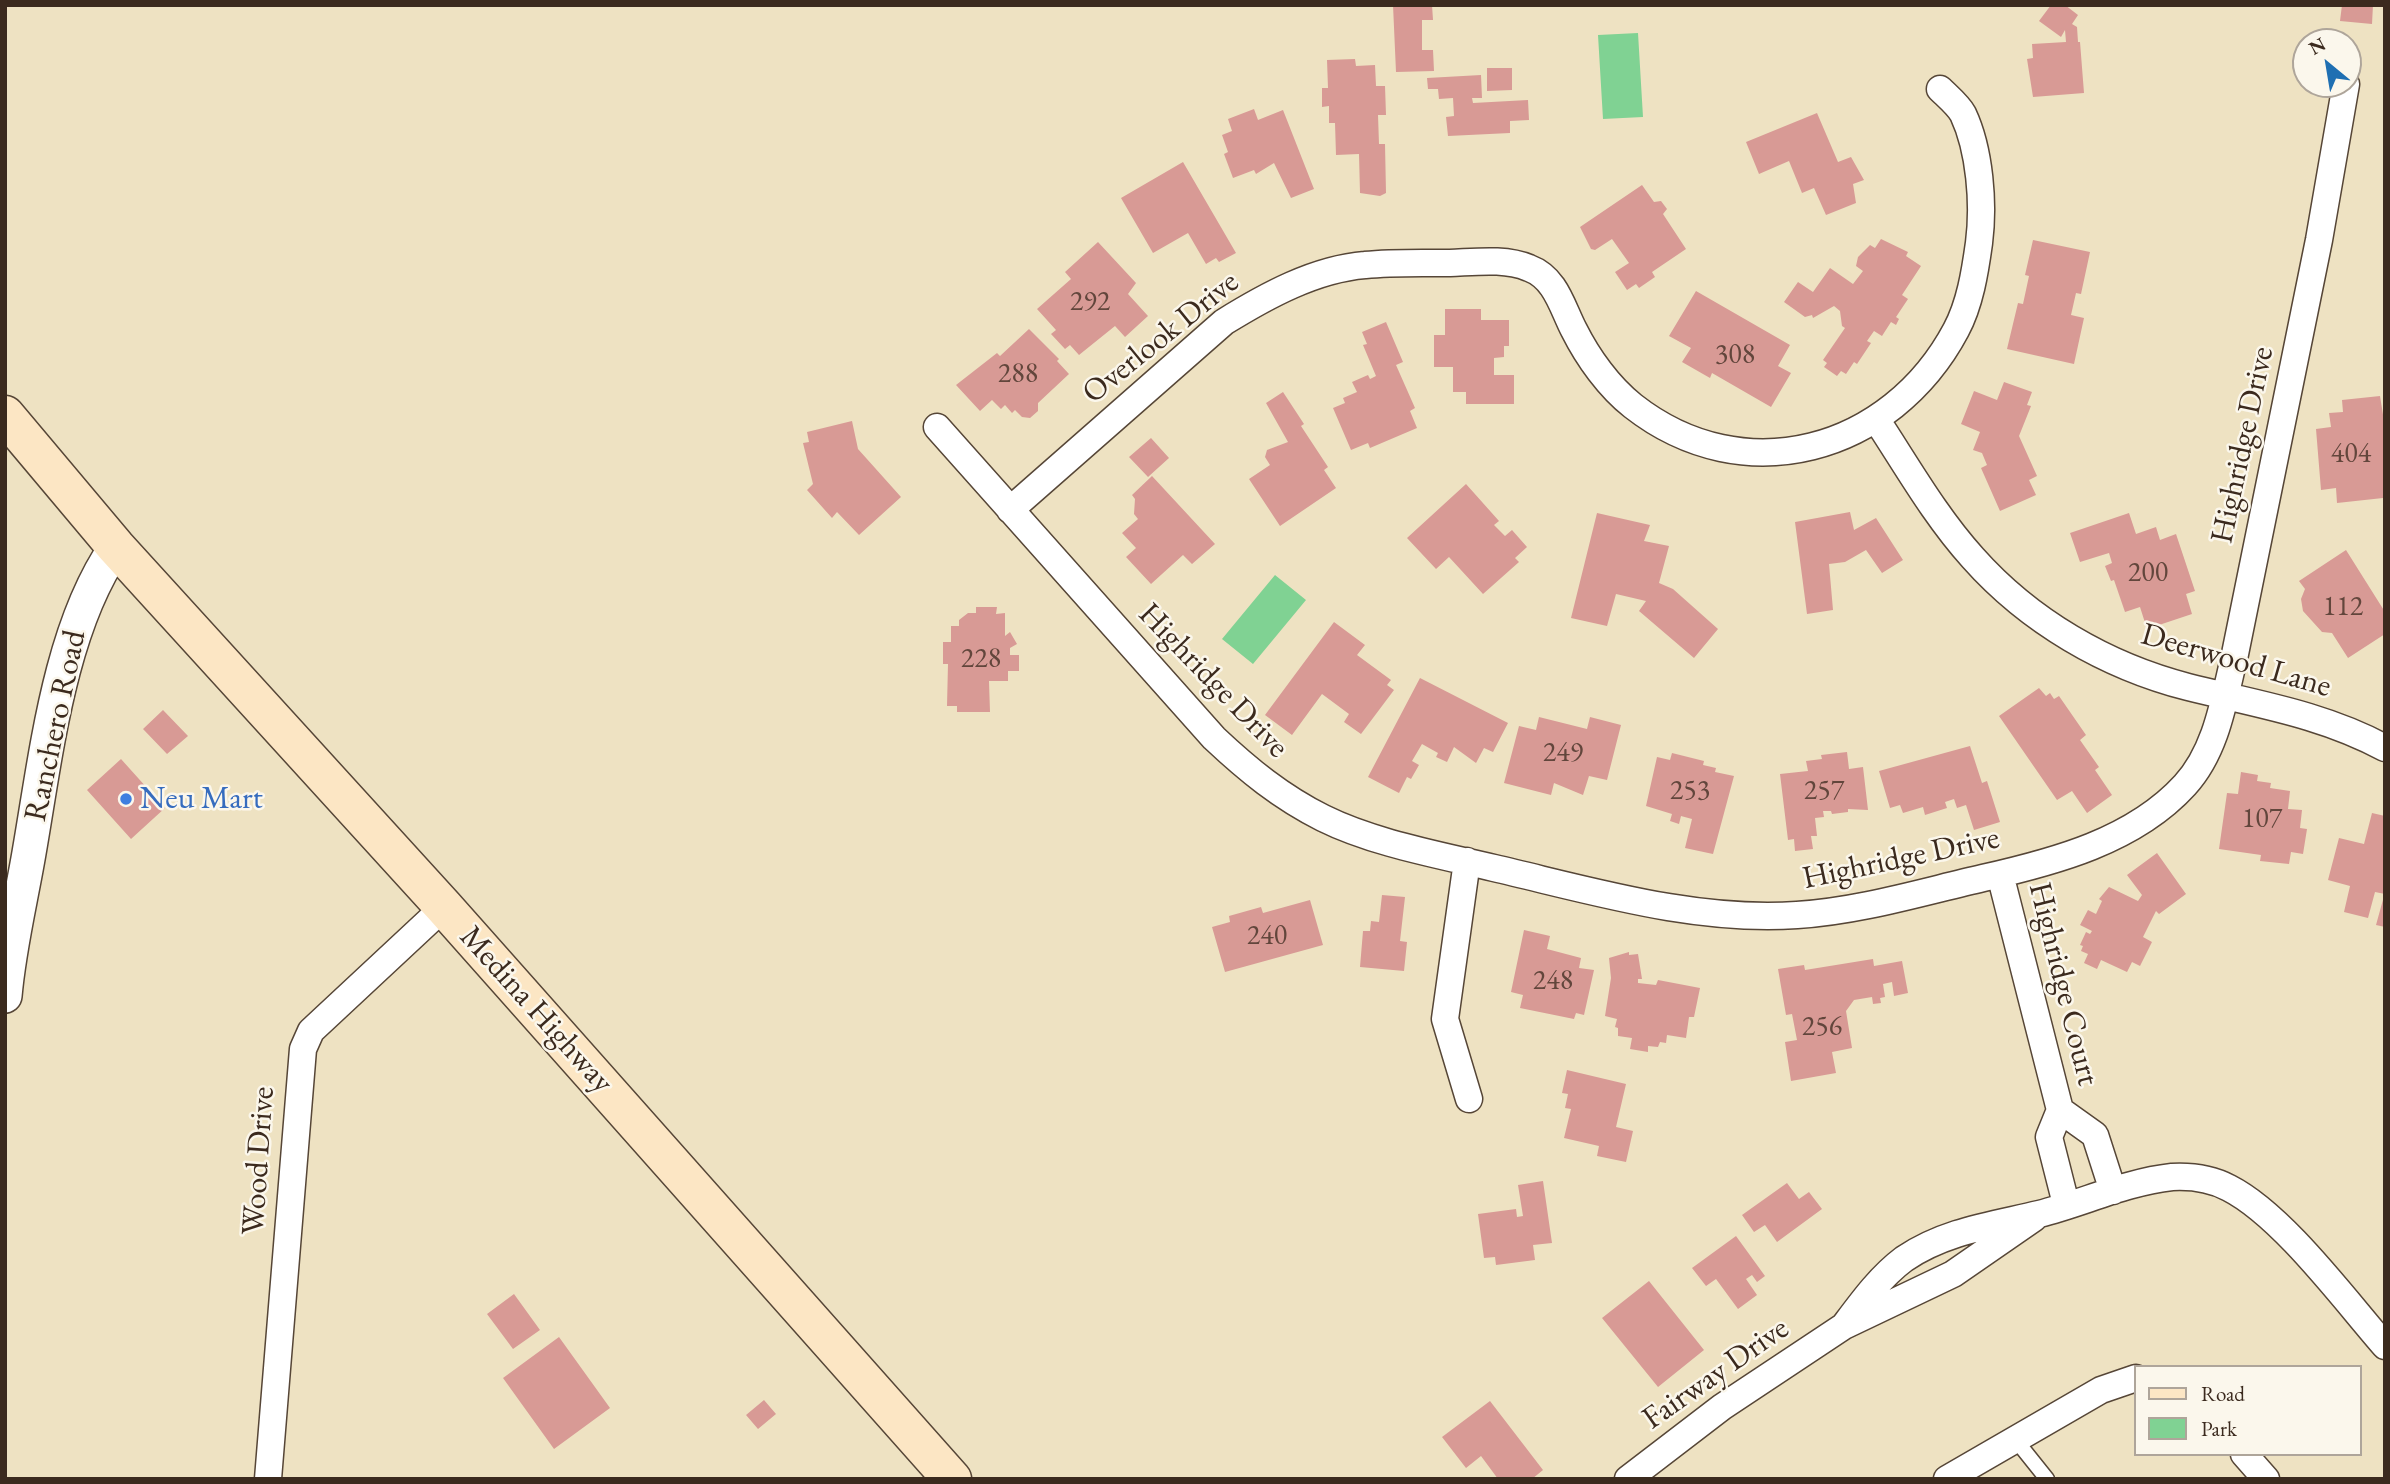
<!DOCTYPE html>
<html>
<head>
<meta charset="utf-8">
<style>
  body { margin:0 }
  #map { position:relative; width:2390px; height:1484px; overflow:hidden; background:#eee2c2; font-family:"EB Garamond",serif }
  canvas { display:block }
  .frame { position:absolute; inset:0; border:7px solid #3b2a1e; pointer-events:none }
  .legend { position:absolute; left:2134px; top:1365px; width:228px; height:91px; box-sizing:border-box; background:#fbf7ec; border:2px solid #aea59a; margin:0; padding:9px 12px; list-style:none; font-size:21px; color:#3b2a1e }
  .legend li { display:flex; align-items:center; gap:14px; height:35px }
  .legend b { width:35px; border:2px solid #aea59a }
  .north { position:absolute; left:2292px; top:28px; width:70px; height:70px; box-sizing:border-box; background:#fbf7ec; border:2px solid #aea59a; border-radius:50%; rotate:330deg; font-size:19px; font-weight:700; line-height:28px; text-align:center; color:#3b2a1e }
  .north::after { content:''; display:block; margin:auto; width:24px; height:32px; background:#1f6fb2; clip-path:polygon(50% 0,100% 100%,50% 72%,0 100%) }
</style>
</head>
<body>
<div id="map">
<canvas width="2390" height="1484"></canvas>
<div class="frame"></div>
<ul class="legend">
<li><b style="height:9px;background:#fce6c4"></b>Road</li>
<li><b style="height:19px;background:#80d293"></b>Park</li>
</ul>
<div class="north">N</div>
</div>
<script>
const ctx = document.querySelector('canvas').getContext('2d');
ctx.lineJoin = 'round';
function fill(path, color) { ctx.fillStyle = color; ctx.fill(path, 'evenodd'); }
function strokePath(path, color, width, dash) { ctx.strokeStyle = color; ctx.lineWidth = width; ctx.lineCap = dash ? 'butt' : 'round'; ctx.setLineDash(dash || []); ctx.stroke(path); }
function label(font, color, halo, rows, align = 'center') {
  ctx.font = font + ' "EB Garamond",serif'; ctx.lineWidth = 5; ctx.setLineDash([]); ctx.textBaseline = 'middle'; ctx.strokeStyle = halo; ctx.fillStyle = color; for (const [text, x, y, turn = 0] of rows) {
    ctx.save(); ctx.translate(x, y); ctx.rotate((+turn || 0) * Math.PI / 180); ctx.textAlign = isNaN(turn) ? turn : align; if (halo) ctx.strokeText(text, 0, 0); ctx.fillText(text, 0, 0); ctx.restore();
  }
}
fill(new Path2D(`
  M1638 33 1643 117 1603 119 1598 35Z
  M1275 575 1306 600 1253 664 1222 639Z`), '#80d293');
fill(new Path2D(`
  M1393 5H1432L1433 20H1422V50H1433L1434 71 1396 72Z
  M2051 5H2065L2078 15 2072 24 2077 27 2078 42H2080L2084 93 2033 97 2027 59 2033 58 2032 44 2066 42 2065 30 2061 37 2039 21Z
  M2342 5H2373L2372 24 2340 21Z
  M1355 59 1356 66 1375 65 1376 86H1385L1386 115H1378L1379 144H1385L1386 193 1380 196 1360 193 1359 154 1336 155 1335 123H1329V106L1322 107V88H1328L1327 60Z
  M1487 68H1512V90L1487 91Z
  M1481 75 1482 98H1472L1473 103 1528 100 1529 120 1510 121V133L1448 136 1446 117 1454 116 1453 98 1439 99 1438 89H1428L1427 78Z
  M1254 109 1258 120 1283 110 1314 189 1291 198 1274 163 1256 174 1254 170 1233 178 1224 154 1228 152 1222 135 1232 131 1228 119Z
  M1817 113 1838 162 1851 157 1864 180 1853 184 1856 203 1826 215 1814 188 1802 193 1789 161 1759 174 1746 142Z
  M1183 162 1236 253 1219 262 1216 258 1206 264 1188 233 1153 253 1121 198Z
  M1642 185 1654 202 1661 201 1667 209 1663 214 1686 249 1652 272 1655 277 1639 288 1636 284 1627 290 1615 272 1629 263 1612 239 1595 250 1591 249 1580 227Z
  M1881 239 1908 252 1906 256 1921 266 1902 295 1908 299 1896 317 1899 319 1896 325 1891 322 1882 336 1874 331 1867 341 1871 343 1857 364 1854 362 1846 374 1841 371 1837 376 1824 367 1827 363 1823 360 1845 328 1842 326 1840 311 1834 306 1813 318 1812 315 1805 317 1784 302 1798 282 1813 292 1830 268 1853 284 1863 271 1856 266 1858 257 1870 245 1875 248Z
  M2033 240 2090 252 2081 294 2076 293 2071 315 2084 318 2074 364 2007 349 2018 303 2023 304 2029 276 2025 275Z
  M1098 242 1136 283 1128 294 1148 316 1125 337 1115 326 1079 355 1070 345 1065 349 1051 334 1056 330 1037 309 1071 279 1065 272Z
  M1696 291 1790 345 1778 366 1791 373 1771 407 1712 373 1710 378 1682 362 1691 348 1669 336Z
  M1445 309H1481V320H1509V346H1504V357L1494 358V375H1514V404H1466V392H1453V367H1434V335H1445Z
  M1386 322 1403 362 1396 365 1415 408 1410 411 1417 428 1370 448 1368 443 1351 450 1333 408 1345 403 1343 398 1357 392 1352 382 1368 375 1370 379 1376 376 1363 345 1367 344 1362 332Z
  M1029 329 1059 359 1057 361 1069 374 1038 403V411L1030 418 1022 417 1015 410 1012 413 1005 405 1001 409 992 400 980 411 956 385 997 353 1000 356Z
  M2004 382 2032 392 2027 405 2031 406 2019 436 2037 476 2029 480 2036 495 2000 511 1981 468 1987 465 1982 453 1973 450 1980 432 1961 424 1974 391 1997 400Z
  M1283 392 1304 424 1301 426 1328 467 1324 470 1336 488 1280 526 1249 479 1270 465 1265 457 1267 450 1288 442 1266 403Z
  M2380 396 2385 427 2383 498 2337 503 2336 488 2321 490 2316 429 2331 427 2329 413 2343 412 2342 400Z
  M852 421 858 449 901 497 859 535 837 512 832 518 807 490 813 484 803 443 809 442 807 432Z
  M1151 438 1169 458 1148 477 1129 457Z
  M1152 476 1215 544 1192 564 1183 555 1151 584 1126 557 1136 548 1122 533 1138 519 1134 514 1135 499 1132 495Z
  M1466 484 1499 521 1494 525 1505 536 1512 530 1527 547 1515 558 1519 562 1483 594 1449 557 1436 569 1407 538Z
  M1850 512 1854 530 1876 518 1903 560 1882 573 1866 550 1845 562 1829 564 1833 610 1807 614 1795 522Z
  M1597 513 1650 525 1644 541 1669 546 1659 583 1673 589 1718 629 1694 658 1639 611 1646 601 1616 594 1607 626 1571 618Z
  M2129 513 2136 534 2156 527 2160 540 2176 534 2195 591 2186 594 2192 614 2147 629 2140 607 2125 612 2114 580 2111 581 2105 566 2112 563 2109 553 2080 562 2070 533Z
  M2346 550 2385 612V634L2348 658 2332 633 2322 632 2303 611 2301 599 2305 589 2299 581Z
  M976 607H997L996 614 1005 613V636L1010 632 1017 644 1010 648V655H1019V671H1008V681H989L990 712H957V706H947L948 664H943V642H951V626H959V620L968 613H976Z
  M1334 622 1365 645 1357 655 1391 680 1387 685 1394 690 1361 734 1344 722 1349 714 1322 694 1292 735 1265 715Z
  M1420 678 1508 723 1493 752 1484 748 1476 763 1454 747 1447 762 1436 757 1438 753 1422 744 1412 761 1419 765 1411 779 1407 777 1399 793 1368 777Z
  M2039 688 2046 696 2050 693 2054 699 2059 696 2086 735 2080 740 2099 767 2095 770 2112 795 2087 813 2072 791 2057 800 1999 716Z
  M163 710 188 736 167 754 143 729Z
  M1539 717 1587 729 1590 717 1621 725 1607 780 1589 776 1583 795 1554 783 1551 795 1504 783 1519 726 1536 730Z
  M1970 746 1982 783 1987 781 2000 822 1974 830 1966 805 1957 808 1954 799 1945 802 1947 808 1925 815 1923 807 1903 813 1900 805 1890 808 1879 771Z
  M1847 752 1849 769 1863 767 1868 810 1848 809V812L1832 814 1831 811H1823L1824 817 1815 818 1817 836H1811L1813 849 1795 851 1794 839 1788 840 1780 774 1808 771 1806 761 1822 759 1821 755Z
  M1672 753 1704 761 1703 765 1716 768 1715 772 1734 776 1713 854 1685 848 1692 819 1681 816 1679 824 1670 821 1672 814 1646 806 1657 757 1670 760Z
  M121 759 165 808 131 839 87 790Z
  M2241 772 2258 775 2257 781 2271 783 2270 788 2290 791 2288 809 2302 810 2300 828 2307 829 2303 854 2291 852 2289 864 2260 861 2261 855 2219 849 2227 793 2238 794Z
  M2372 813 2385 816V894L2375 892 2368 918 2344 912 2350 886 2328 880 2339 838 2364 844Z
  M2157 853 2186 894 2159 914 2156 911 2143 937 2152 942 2140 966 2132 962 2127 972 2101 960 2097 969 2084 963 2088 954 2081 951 2083 946 2080 945 2086 932 2090 934 2092 931 2080 925 2088 910 2096 914 2102 901 2099 899 2109 887 2138 901 2142 895 2127 875Z
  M1382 895 1405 897 1400 941 1407 942 1404 971 1360 967 1363 931H1370L1371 921 1379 922Z
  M2384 896H2385V927L2376 925Z
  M1310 900 1323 945 1225 972 1212 927 1230 922 1229 916 1261 907 1263 913Z
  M1524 930 1550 936 1547 949 1581 958 1579 968 1594 970 1584 1015 1576 1013 1574 1019 1520 1008 1523 995 1511 992Z
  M1629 952V955L1638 954 1642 979H1638V983L1656 985 1658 980 1700 988 1694 1017H1689L1686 1038 1667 1035 1666 1043 1660 1042 1658 1047 1648 1046V1052L1630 1049 1632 1038 1618 1036V1028L1615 1027 1617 1019 1605 1016 1611 978 1609 958Z
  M1873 959 1874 966 1902 961 1908 993 1894 996 1892 982 1883 984 1885 997 1880 998 1881 1003 1873 1004 1872 997 1854 1000 1846 1011 1852 1048 1832 1052 1836 1073 1791 1081 1785 1042 1797 1040 1792 1014 1786 1015 1778 969 1804 965 1805 970Z
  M1567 1070 1626 1084 1616 1127 1633 1131 1626 1162 1597 1156 1599 1146 1564 1138 1571 1109 1565 1108 1568 1094 1562 1093Z
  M1543 1181 1552 1243 1533 1245 1535 1260 1496 1265 1495 1257 1484 1258 1478 1214 1516 1209 1517 1217 1523 1216 1518 1185Z
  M1787 1183 1799 1199 1809 1192 1822 1209 1777 1242 1765 1225 1754 1232 1742 1215Z
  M1736 1236 1765 1276 1757 1282 1752 1275 1746 1279 1757 1295 1738 1309 1716 1279 1706 1286 1692 1268Z
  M1649 1281 1704 1350 1658 1387 1602 1318Z
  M514 1294 540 1330 513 1349 487 1314Z
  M559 1337 610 1408 554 1449 503 1378Z
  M764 1400 776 1414 758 1429 746 1415Z
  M1490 1401 1543 1470 1532 1479H1498L1481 1456 1466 1468 1442 1437Z`), '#d89a95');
const service = new Path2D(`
  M2015 1439 2047 1479`);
const minor = new Path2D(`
  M1876 419C1907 466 1935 516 1973 558 2029 621 2106 666 2188 687 2256 704 2322 714 2385 748
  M937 427 1214 738C1248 770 1281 797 1323 818 1373 843 1440 855 1494 868 1593 891 1695 922 1797 915 1860 911 1922 892 1983 878 2054 862 2134 841 2185 785 2217 750 2224 699 2235 654L2319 240 2346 84
  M1010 510 1224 322C1266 296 1315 269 1365 265 1393 262 1422 263 1450 263 1476 262 1505 258 1529 268 1556 278 1562 307 1574 330 1588 358 1609 387 1633 406 1744 493 1891 452 1956 330 1970 304 1975 272 1979 243 1984 204 1980 150 1963 114 1958 105 1947 96 1940 89
  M1467 861 1445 1019 1469 1099
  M2000 874 2060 1110 2049 1137 2066 1204
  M2060 1110 2095 1135 2113 1191
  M1844 1326C1862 1302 1880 1277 1904 1259 1945 1231 1993 1225 2039 1214 2083 1203 2126 1182 2172 1177 2191 1176 2212 1179 2229 1188 2282 1215 2344 1299 2385 1346
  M2244 1454 2266 1479
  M268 1479 303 1049 311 1031 444 907
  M1628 1479 1722 1407 1844 1326 1953 1274 2034 1218
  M1947 1479 2101 1390 2136 1378`);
const tertiary = new Path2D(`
  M5 996C9 948 21 900 29 853 46 756 59 629 116 547`);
const secondary = new Path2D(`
  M5 415 116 547 444 907 952 1479`);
strokePath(service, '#564637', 17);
strokePath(minor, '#564637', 29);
strokePath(tertiary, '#564637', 36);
strokePath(secondary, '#564637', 41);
strokePath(service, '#fff', 14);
strokePath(minor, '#fff', 26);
strokePath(tertiary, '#fff', 33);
strokePath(secondary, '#fce6c4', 38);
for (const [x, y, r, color] of [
  [126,799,7,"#3f7fe0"]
]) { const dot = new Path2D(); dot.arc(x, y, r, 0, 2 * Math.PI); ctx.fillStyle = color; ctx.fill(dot); strokePath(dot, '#fbf7ec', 2.5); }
label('28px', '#62463c', null, [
  ["292",1090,302],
  ["308",1735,355],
  ["288",1018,374],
  ["404",2351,454],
  ["200",2148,573],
  ["112",2343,607],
  ["228",981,659],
  ["249",1563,753],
  ["253",1690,791],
  ["257",1824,791],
  ["107",2262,819],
  ["240",1267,936],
  ["248",1553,981],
  ["256",1822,1027]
]);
label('32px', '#3b2a1e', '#fbf7ec', [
  ["Overlook Drive",1161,338,-39],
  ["Highridge Drive",2243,445,-78],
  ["Deerwood Lane",2236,661,16],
  ["Highridge Drive",1213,681,46],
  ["Ranchero Road",56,726,-78],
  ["Highridge Drive",1901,859,-12],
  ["Highridge Court",2063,984,76],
  ["Medina Highway",536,1010,48],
  ["Wood Drive",259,1161,-86],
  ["Fairway Drive",1716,1374,-35]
]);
label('32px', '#366cbe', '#fbf7ec', [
  ["Neu Mart",140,799]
], 'left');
</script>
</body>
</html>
